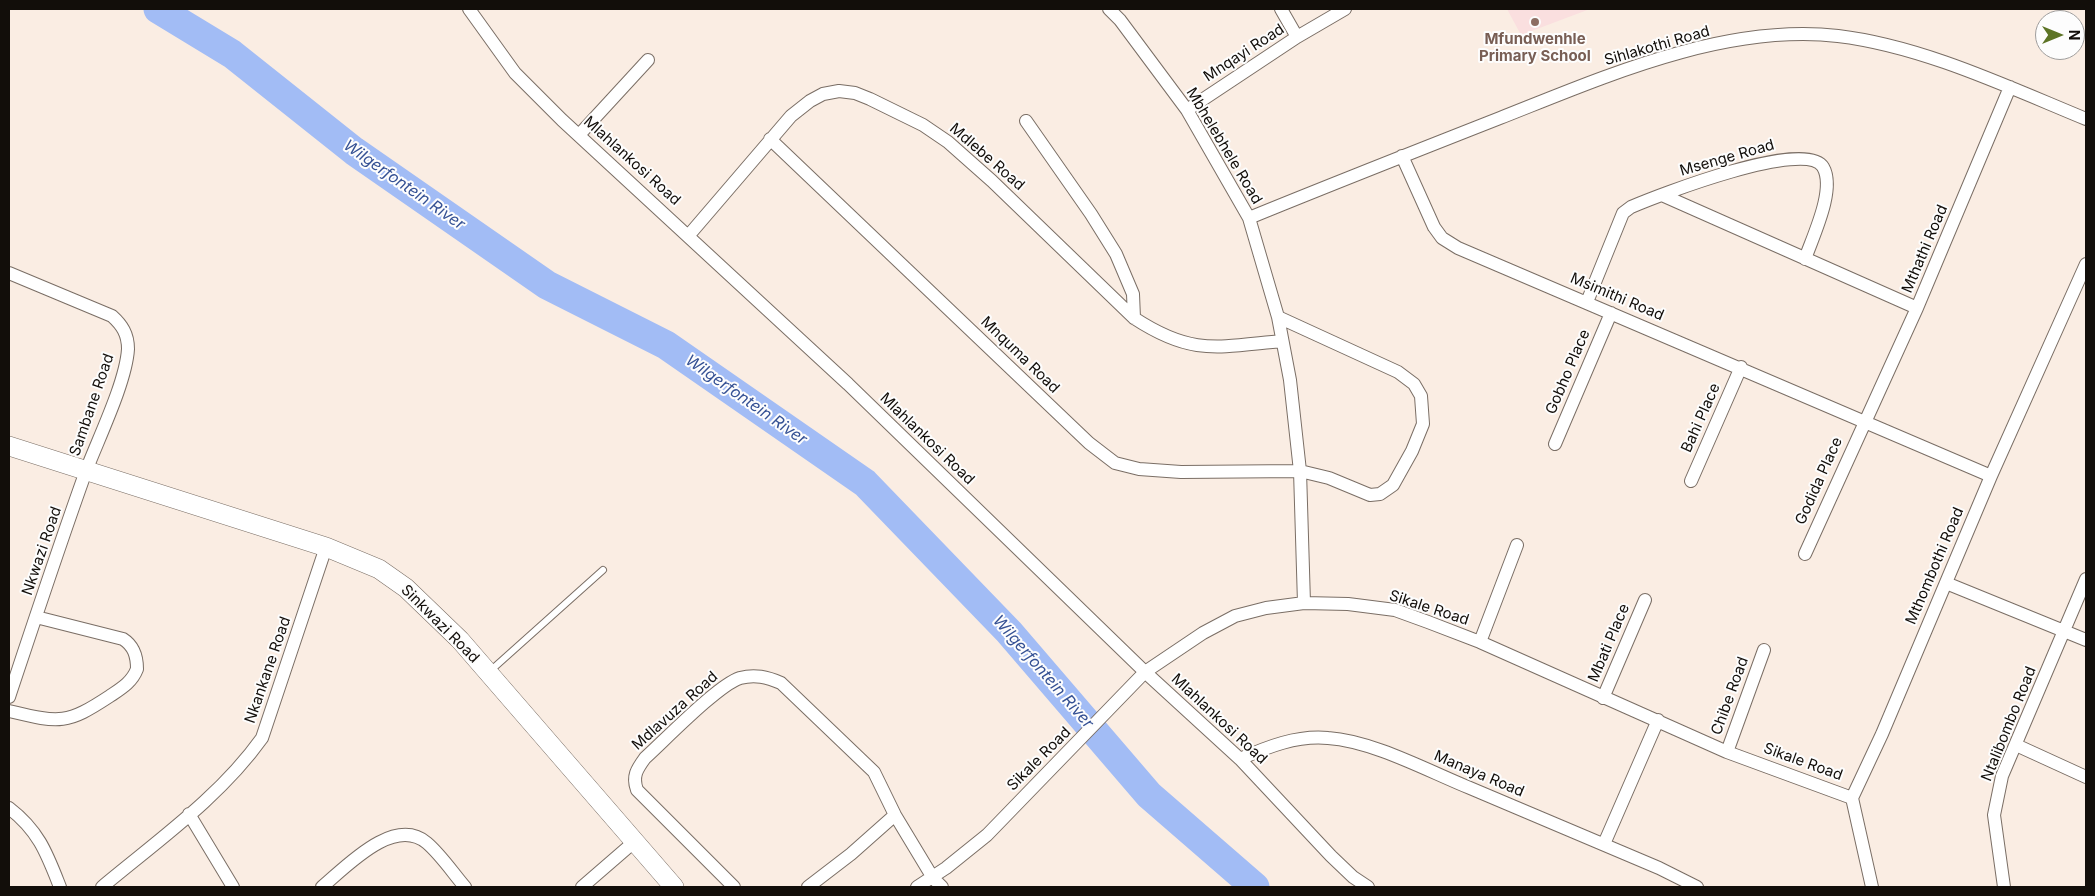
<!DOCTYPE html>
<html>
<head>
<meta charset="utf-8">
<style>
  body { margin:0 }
  #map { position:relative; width:2095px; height:896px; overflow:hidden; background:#faede3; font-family:Inter,sans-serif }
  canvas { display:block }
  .frame { position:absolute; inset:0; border:10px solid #120e0a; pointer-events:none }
  .north { position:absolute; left:2035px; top:10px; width:50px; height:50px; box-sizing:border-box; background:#fdfdfd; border:1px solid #9f9d9c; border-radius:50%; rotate:90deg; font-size:14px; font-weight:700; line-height:20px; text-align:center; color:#120e0a }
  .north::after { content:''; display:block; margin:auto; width:18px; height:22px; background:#5d7426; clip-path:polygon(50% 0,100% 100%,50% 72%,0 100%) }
</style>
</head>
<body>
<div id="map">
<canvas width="2095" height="896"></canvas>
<div class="frame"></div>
<div class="north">N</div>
</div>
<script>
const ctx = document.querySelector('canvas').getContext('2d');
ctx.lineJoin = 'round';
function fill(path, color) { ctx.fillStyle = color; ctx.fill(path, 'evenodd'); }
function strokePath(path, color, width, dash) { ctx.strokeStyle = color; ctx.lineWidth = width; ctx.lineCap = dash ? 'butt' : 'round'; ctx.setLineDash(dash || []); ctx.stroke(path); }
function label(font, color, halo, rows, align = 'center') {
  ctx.font = font + ' Inter,sans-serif'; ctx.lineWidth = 4; ctx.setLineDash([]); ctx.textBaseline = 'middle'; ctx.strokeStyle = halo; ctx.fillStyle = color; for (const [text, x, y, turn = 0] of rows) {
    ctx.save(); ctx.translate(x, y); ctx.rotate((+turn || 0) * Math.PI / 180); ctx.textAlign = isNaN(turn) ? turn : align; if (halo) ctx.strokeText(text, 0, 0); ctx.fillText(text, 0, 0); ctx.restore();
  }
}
fill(new Path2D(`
  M1507 9H1590L1521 35Z`), '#fadfdf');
strokePath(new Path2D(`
  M158 9 232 54 354 151 547 285 666 345 865 483 1009 632 1149 795 1255 887`), '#a2bcf5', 29);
const lane = new Path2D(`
  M489 672 603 570`);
const street = new Path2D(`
  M469 9 515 73 562 120 848 384 1145 672 1240 759 1331 856 1353 877 1368 887
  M1109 9 1120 20 1187 110 1249 218 1278 317 1290 380 1300 471 1304 603
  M1281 9 1297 37
  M1187 110 1297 37 1345 9
  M1026 121 1091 214 1116 254 1133 294 1134 318
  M579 135 648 60
  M770 139 1089 443 1115 463 1139 469 1181 472 1300 471 1329 478 1370 495 1380 494 1393 485 1412 451 1423 424 1421 396 1414 384 1398 372 1278 317
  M1402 156 1434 227 1442 238 1458 248 1991 476
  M1662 195 1917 308
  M1249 218C1332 184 1416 151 1500 118 1604 77 1724 23 1838 36 1922 46 2008 87 2086 119
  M689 235 791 116 810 101 823 94 839 91 855 93 870 99 923 125 948 142 992 181 1134 318C1192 356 1217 347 1282 341
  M9 273 112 316C122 325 128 334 128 349 126 382 99 437 86 471 59 546 34 622 9 697
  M1587 302 1623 213 1631 207C1659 195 1806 138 1823 167 1836 189 1813 236 1805 259
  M1555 444 1611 313
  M1691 481 1741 367
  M1805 554 1917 308 2010 87
  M1946 583 2086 640
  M1480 642 1517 545
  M1603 698 1645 600
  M9 711C60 723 66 725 110 696 122 688 132 682 137 669 137 656 134 646 123 639L36 617
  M2016 745 2086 777
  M1727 752 1764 650
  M1240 759C1267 747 1297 735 1328 738 1373 741 1428 771 1470 788 1533 815 1596 841 1659 868L1697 887
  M9 808C39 831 47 854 60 887
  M189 814 233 887
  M1604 844 1658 720
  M102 887C157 841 220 797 262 738L326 547
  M322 887C346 867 394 815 427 843 441 855 453 873 465 887
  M582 887 634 842
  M734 887 637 790C632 776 637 769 645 758 665 740 718 685 740 678 755 674 767 677 781 683L874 772 895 815 933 878 942 887
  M808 887 851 854 895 815
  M917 887 946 868 987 835 1145 672 1203 633 1235 616 1266 608 1304 603 1348 604 1395 610 1428 622 1480 642 1727 752 1852 798
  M1872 887 1852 798 1882 734 1991 476 2086 264
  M2004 887 1994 815 2002 776 2086 579`);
const secondary = new Path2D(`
  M9 446 326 547 379 569 406 588 460 640 674 887`);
strokePath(lane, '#7a6e65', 8);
strokePath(street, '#7a6e65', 14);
strokePath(secondary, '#7a6e65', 20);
strokePath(lane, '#fff', 6);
strokePath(street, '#fff', 12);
strokePath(secondary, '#fff', 19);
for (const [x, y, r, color] of [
  [1535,22,5,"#8d6e63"]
]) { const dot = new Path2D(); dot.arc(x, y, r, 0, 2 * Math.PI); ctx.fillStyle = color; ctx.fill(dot); strokePath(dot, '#fdfdfd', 2); }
label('bold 15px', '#785e54', '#fdfdfd', [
  ["Mfundwenhle",1535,39],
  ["Primary School",1535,56]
]);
label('15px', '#120e0a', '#fdfdfd', [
  ["Sihlakothi Road",1657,46,-16],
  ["Mnqayi Road",1244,53,-33],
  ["Mbhelebhele Road",1224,146,59],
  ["Mdlebe Road",987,157,41],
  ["Msenge Road",1727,158,-16],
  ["Mlahlankosi Road",632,161,42],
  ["Mthathi Road",1925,249,-67],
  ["Msimithi Road",1617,297,23],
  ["Mnquma Road",1020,355,44],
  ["Gobho Place",1568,372,-67],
  ["Sambane Road",92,405,-71],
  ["Bahi Place",1701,418,-66],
  ["Mlahlankosi Road",927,439,44],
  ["Godida Place",1819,481,-66],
  ["Nkwazi Road",42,551,-71],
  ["Mthombothi Road",1935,566,-67],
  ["Sikale Road",1429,608,18],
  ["Sinkwazi Road",440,624,45],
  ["Mbati Place",1609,643,-67],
  ["Nkankane Road",268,670,-71],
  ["Chibe Road",1730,696,-70],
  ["Mdlavuza Road",675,711,-42],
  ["Mlahlankosi Road",1219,719,43],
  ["Ntalibombo Road",2009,724,-68],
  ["Sikale Road",1039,759,-45],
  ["Sikale Road",1803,762,20],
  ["Manaya Road",1479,774,23]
]);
label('italic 16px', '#355194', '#fdfdfd', [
  ["Wilgerfontein River",404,185,35],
  ["Wilgerfontein River",746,400,35],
  ["Wilgerfontein River",1043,672,49]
]);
</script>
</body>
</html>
